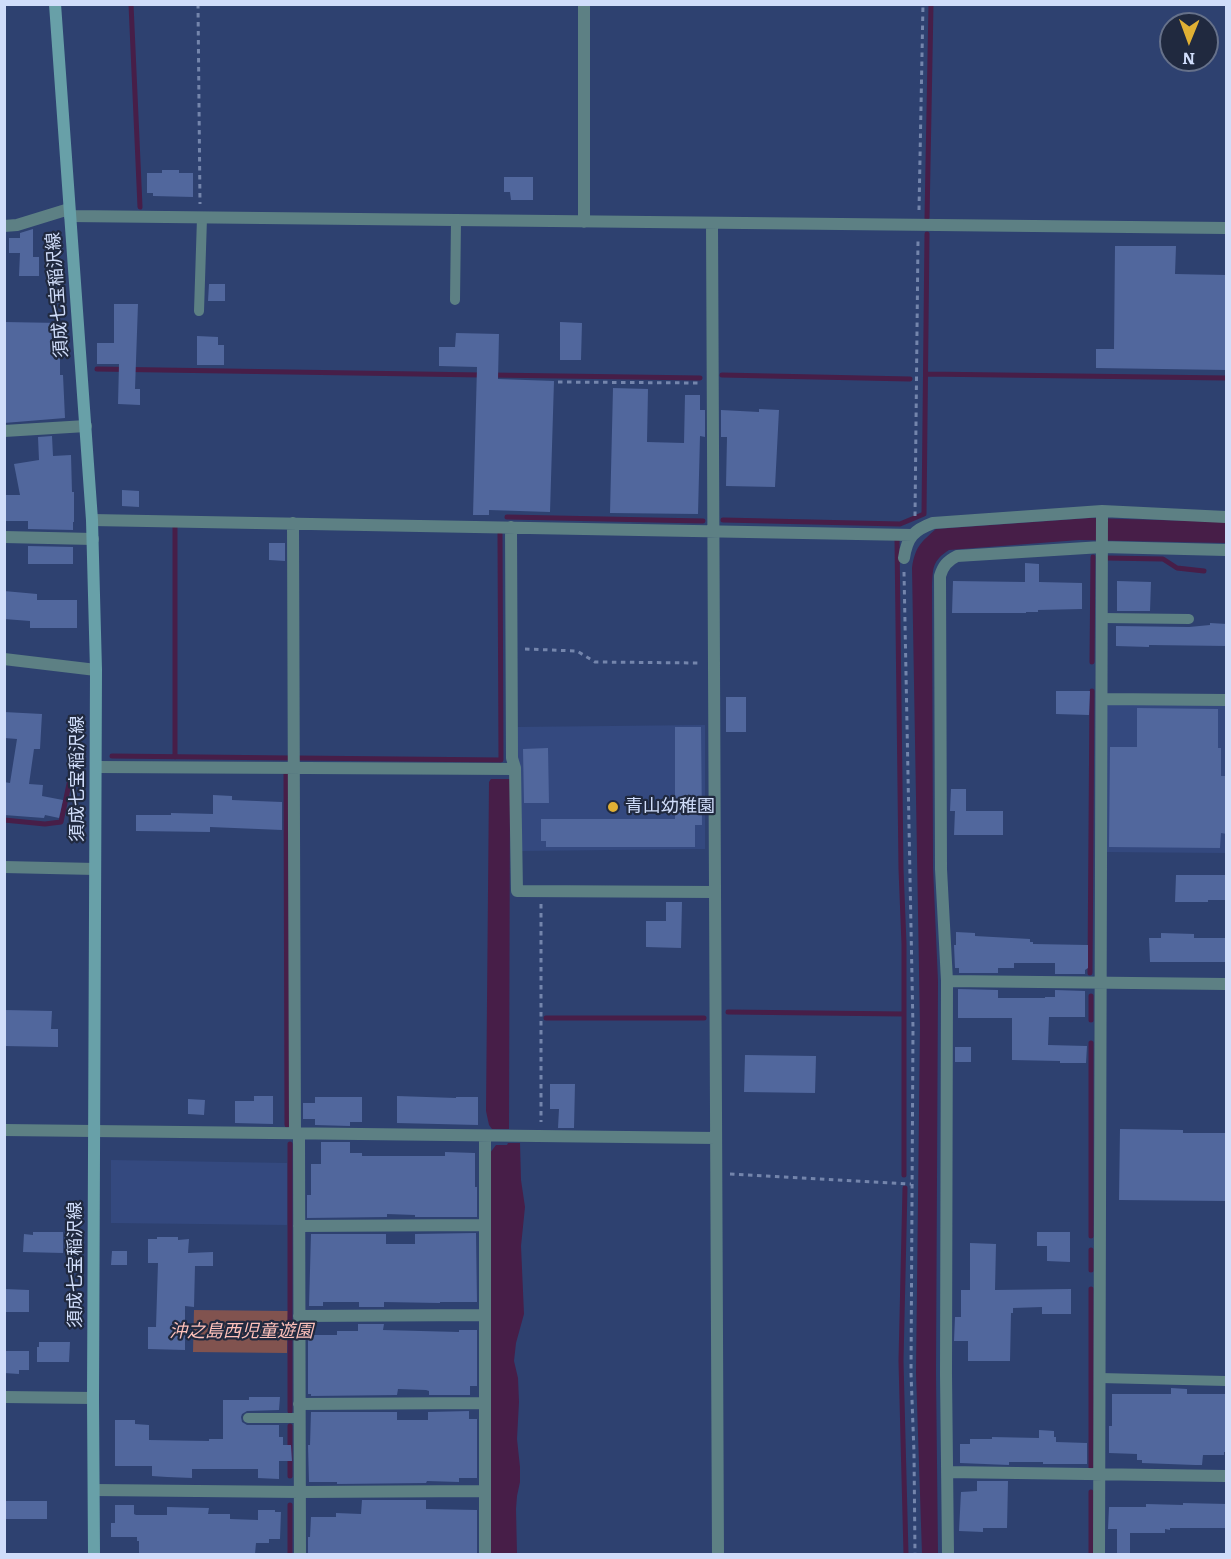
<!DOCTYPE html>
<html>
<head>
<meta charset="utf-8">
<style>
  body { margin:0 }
  #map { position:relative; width:1231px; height:1559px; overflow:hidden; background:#2e4170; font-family:Bitter,serif }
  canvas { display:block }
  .frame { position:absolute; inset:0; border:6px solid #d0ddfa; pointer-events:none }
  .north { position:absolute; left:1159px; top:12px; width:60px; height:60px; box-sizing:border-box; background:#20293f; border:2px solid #66718a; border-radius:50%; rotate:181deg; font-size:16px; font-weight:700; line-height:24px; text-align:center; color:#d0ddfa }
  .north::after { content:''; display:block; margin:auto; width:21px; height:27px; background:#e0b034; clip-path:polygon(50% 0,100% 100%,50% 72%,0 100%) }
</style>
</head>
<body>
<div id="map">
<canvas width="1231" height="1559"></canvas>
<div class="frame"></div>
<div class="north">N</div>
</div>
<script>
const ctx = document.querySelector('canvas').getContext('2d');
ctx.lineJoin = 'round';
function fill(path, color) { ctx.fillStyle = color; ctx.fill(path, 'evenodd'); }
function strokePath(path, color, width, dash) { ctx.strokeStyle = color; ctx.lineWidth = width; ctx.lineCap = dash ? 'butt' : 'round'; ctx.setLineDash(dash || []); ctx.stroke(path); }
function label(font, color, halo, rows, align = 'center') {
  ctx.font = font + ' Bitter,"Noto Sans JP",serif'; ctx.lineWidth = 4.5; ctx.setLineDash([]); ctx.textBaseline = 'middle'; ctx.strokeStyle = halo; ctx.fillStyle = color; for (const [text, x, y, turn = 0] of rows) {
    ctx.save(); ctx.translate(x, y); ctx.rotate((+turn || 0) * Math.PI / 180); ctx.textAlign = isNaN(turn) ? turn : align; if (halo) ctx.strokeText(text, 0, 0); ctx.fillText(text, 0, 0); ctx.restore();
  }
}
fill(new Path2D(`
  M1110 703 1226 704V853L1104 852 1105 708Z
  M705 725V849L521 851 516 757V727Z
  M111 1160 287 1163V1225L111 1223Z`), '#34497f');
fill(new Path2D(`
  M194 1310 288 1311 287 1353 193 1352Z`), '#81534f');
fill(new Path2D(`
  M1090 518 1226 522V543L1079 540 949 550C932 561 933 568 932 587L933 868 938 981 936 1373 938 1554H922L916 1373 920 1027 912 568C915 547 921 542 936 529Z
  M491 779H510L509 1129H492L489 1125 486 1111 489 782Z
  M508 1143H520L521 1180 525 1207 521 1246 524 1314 516 1343 514 1361 518 1378 519 1402 517 1439 520 1467V1482L517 1496 516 1509 517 1554H490V1153L496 1145H507Z`), '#471e48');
strokePath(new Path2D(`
  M131 4 140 207
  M927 218 931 4
  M97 369 482 375
  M926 374 1226 378
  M491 375 700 378
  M722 375 910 379
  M507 517 703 521
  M723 520 900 524 924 514 927 234
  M897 539 901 869 904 944V1175
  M1107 558 1163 559 1177 568 1204 571
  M1092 662 1093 557
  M112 756 289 758
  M175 757V526
  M297 758 501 760 500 534
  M286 774 287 1125
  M4 820 45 824 61 822 73 765 76 761
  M1090 973 1092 691
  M1091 996V1020
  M728 1012 904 1014
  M546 1018H704
  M1091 1043V1236
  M905 1188 901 1361 906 1554
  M1091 1270V1250
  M1091 1289V1467
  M290 1327V1144
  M290 1411V1337
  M290 1426V1476
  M1091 1492V1554
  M290 1505V1554`), '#471e48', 5);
fill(new Path2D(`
  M162 170H179V173H193V197L153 196V193H147V173H162Z
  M504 177H533V200H511L510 192H504Z
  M33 229V257H39V276H19L20 253H9V238H20V233Z
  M1115 246H1176L1175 274 1227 275V370L1096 368V349H1114Z
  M209 284H225V301H208Z
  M114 304H138L135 389H140V405L118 404 119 364H97V343H114Z
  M4 322 60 323V375H63L65 418 4 423Z
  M560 322 582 323 581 360H560Z
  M456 333 499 334 498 379 554 381 550 512 489 510V515H473L477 367 439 366V347H455Z
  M197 336 218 337V345H224V365H197Z
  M613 388 648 389 647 442 684 443 685 395H700V410H705V437L700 436 698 514 610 513Z
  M759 409 779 410 775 487 726 486 727 437H721V410L759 412Z
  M52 436 53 456 71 455 72 492H74V522H73V530L28 529V521H4V495H20L14 464 39 460 38 437Z
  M122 490 139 491V507L122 506Z
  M269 543H285V561L269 560Z
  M28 546 73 547V564H28Z
  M1025 563 1039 564V582L1082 583V609L1038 610V612H1026V613H952L953 581 1025 582Z
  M1117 581 1151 582 1150 611H1117Z
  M4 591 37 594V600H77V628H30V621L4 619Z
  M1210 623 1227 624V646L1149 645V647L1116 646V626L1189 627 1210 625Z
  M1056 691H1090L1089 715 1056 714Z
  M726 697H746V732H726Z
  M1137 708 1218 709V748H1221V776H1227V834L1221 833 1220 848 1109 847 1110 747H1137Z
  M4 712 42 714 40 749H34L29 784 43 785 42 796 63 800 59 818 45 815 44 818 4 815V782L10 783 17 739 4 738Z
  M675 727H701L702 825H695V847H546V841H541V819H675Z
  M548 748 549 803H524L523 749Z
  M951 789H966V811H1003V835H954L955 811H950Z
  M213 795 232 796V800L282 802V830L210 827V832L136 831V815H171V813L213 814Z
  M1176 875H1227V900H1208V902H1175Z
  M666 902H682L681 948 646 947V921H666Z
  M956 932 975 933V936L1030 939V942H1033V944L1088 945V968L1085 970V974H1055V963H1014V968H998V973H959V968H955L954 945H956Z
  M1161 933 1194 934V938H1227V962H1150L1149 938H1161Z
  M958 989 998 990V998H1045V997H1055V990L1085 991V1017H1049L1048 1045 1087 1046 1086 1063H1060V1061L1012 1060V1018H958Z
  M4 1010 52 1011 51 1029H58V1047L4 1046Z
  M955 1047H971V1062H955Z
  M745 1055 816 1056 815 1093 744 1092Z
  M550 1084H575L574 1128H558L559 1109H550Z
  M254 1096H273V1124L235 1123V1101H254Z
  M397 1096 456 1098V1097H478V1125L397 1123Z
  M315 1097H362V1122H350V1126L315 1125V1119H303V1103H315Z
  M188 1099 205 1100 204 1115 188 1114Z
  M1120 1129 1183 1130V1133H1227V1201L1119 1200Z
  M321 1142H350V1153H362V1156H445V1152L475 1153V1187H477V1217H415V1215L387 1214V1217L307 1218V1195H311V1164H321Z
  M33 1232H63V1253L23 1252 24 1234 33 1235Z
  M1037 1232H1070V1262L1047 1261V1246H1037Z
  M476 1233 477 1302H440V1303L384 1302V1307H359V1302H323V1306H309L311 1234H386V1244H415V1234Z
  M157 1237H178V1240L189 1239 188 1253 213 1252V1266H195L194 1307 185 1306V1350L148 1349V1327H156L158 1263H148V1239H157Z
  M970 1243 996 1244 995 1290 1071 1289V1314H1042V1307L1013 1308V1313H1011L1010 1361H968V1341H954L955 1317H961V1290H970Z
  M112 1251H127V1265H111Z
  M4 1289 29 1290V1312H4Z
  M358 1324H384L383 1330 459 1332V1330H477V1386H470V1395H429V1391L426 1390 398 1389 397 1395 311 1396V1394H308V1335H337V1331H358Z
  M39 1342H70L69 1362H37V1347H39Z
  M4 1351H29V1370H19V1374L4 1373Z
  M1171 1388 1187 1389V1394H1227V1452H1224V1455H1203L1202 1465H1195L1142 1463V1460H1137V1454L1109 1453V1426H1112V1394H1171Z
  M249 1397H280L279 1410 247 1411 242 1414 241 1417 242 1422 247 1425H279V1437H283V1445H291L292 1461H279V1479L258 1478V1469H192V1478L167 1477 152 1476V1466H115V1420H135V1424L149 1425V1440L209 1441V1439H223V1400H249Z
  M469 1411V1419H477V1478H459V1482L427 1481 426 1483 337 1484V1482H309L308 1445H310L311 1412H397V1420H428V1412Z
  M1039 1430 1054 1431V1437H1056V1442L1087 1443V1464H1043V1462H1009V1465L960 1463V1444H970V1439H992V1437L1039 1438Z
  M977 1481H1008L1007 1528H983V1532L959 1531 961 1492 977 1491Z
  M362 1500H426V1509L477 1510V1554H308V1537H310L311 1517H336V1513L361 1514Z
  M4 1501H47V1519H4Z
  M1183 1503 1227 1504V1528H1170V1530L1165 1529V1533H1130V1554H1117V1529H1108L1109 1507H1146V1504L1183 1505Z
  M115 1505H134V1514L136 1515H167V1507L209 1508 208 1514H230V1519L258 1520V1510H275V1512H281L280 1539H269V1543H256L255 1554H139V1541H137V1537H111V1523H115Z`), '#51679d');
strokePath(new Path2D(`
  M198 4 200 204
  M919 210 923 4
  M558 382 698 383
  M915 516 918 240
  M904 572 913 1028 911 1373 914 1453 915 1554
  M525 649 577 651 595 662 700 663
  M541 904V1122
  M730 1174 911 1184`), '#7485ac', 3, [4.5, 4.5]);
strokePath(new Path2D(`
  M455 300 456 221
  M199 311 202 218
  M1102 618 1189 619
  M1100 1378 1226 1381
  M248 1418H299`), '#5d8084', 10);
strokePath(new Path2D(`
  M584 4V222
  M70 216 1226 228
  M712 223 718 1554
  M4 226 17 225 69 209
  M4 431 86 426
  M92 520 912 535
  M293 523 295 1133
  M511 527 512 758 515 768 517 891 715 892
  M4 537 93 539
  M904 558C907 537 914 530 933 523L1102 511 1226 517
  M4 659 96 670
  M1102 699 1226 700
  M96 767 515 769
  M4 867 95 869
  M947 981 1226 984
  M4 1130 716 1138
  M299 1133 300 1554
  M485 1136V1554
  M299 1226 485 1225
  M299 1316 485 1315
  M4 1397 93 1398
  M299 1404 485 1403
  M947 1472 1226 1476
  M94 1490 300 1492 485 1491
  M948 1554 946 1374 947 981 941 869 940 576C943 566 947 561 957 556L1102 547 1226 550
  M1099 1554 1102 511`), '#5d8084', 12);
strokePath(new Path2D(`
  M55 4 92 520 96 670 93 1398 94 1554`), '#68a0a8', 12);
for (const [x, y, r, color] of [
  [613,807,6,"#e0b034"]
]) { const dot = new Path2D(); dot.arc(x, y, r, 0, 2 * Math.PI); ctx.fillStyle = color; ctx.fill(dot); strokePath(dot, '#20293f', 2); }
label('18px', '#d0ddfa', '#20293f', [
  ["須成七宝稲沢線",58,295,-94],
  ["須成七宝稲沢線",78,779,-90],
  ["須成七宝稲沢線",76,1265,-90]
]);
label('18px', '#d0ddfa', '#20293f', [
  ["青山幼稚園",625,807]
], 'left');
label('italic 18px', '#fec1ba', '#20293f', [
  ["沖之島西児童遊園",241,1332]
]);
</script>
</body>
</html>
